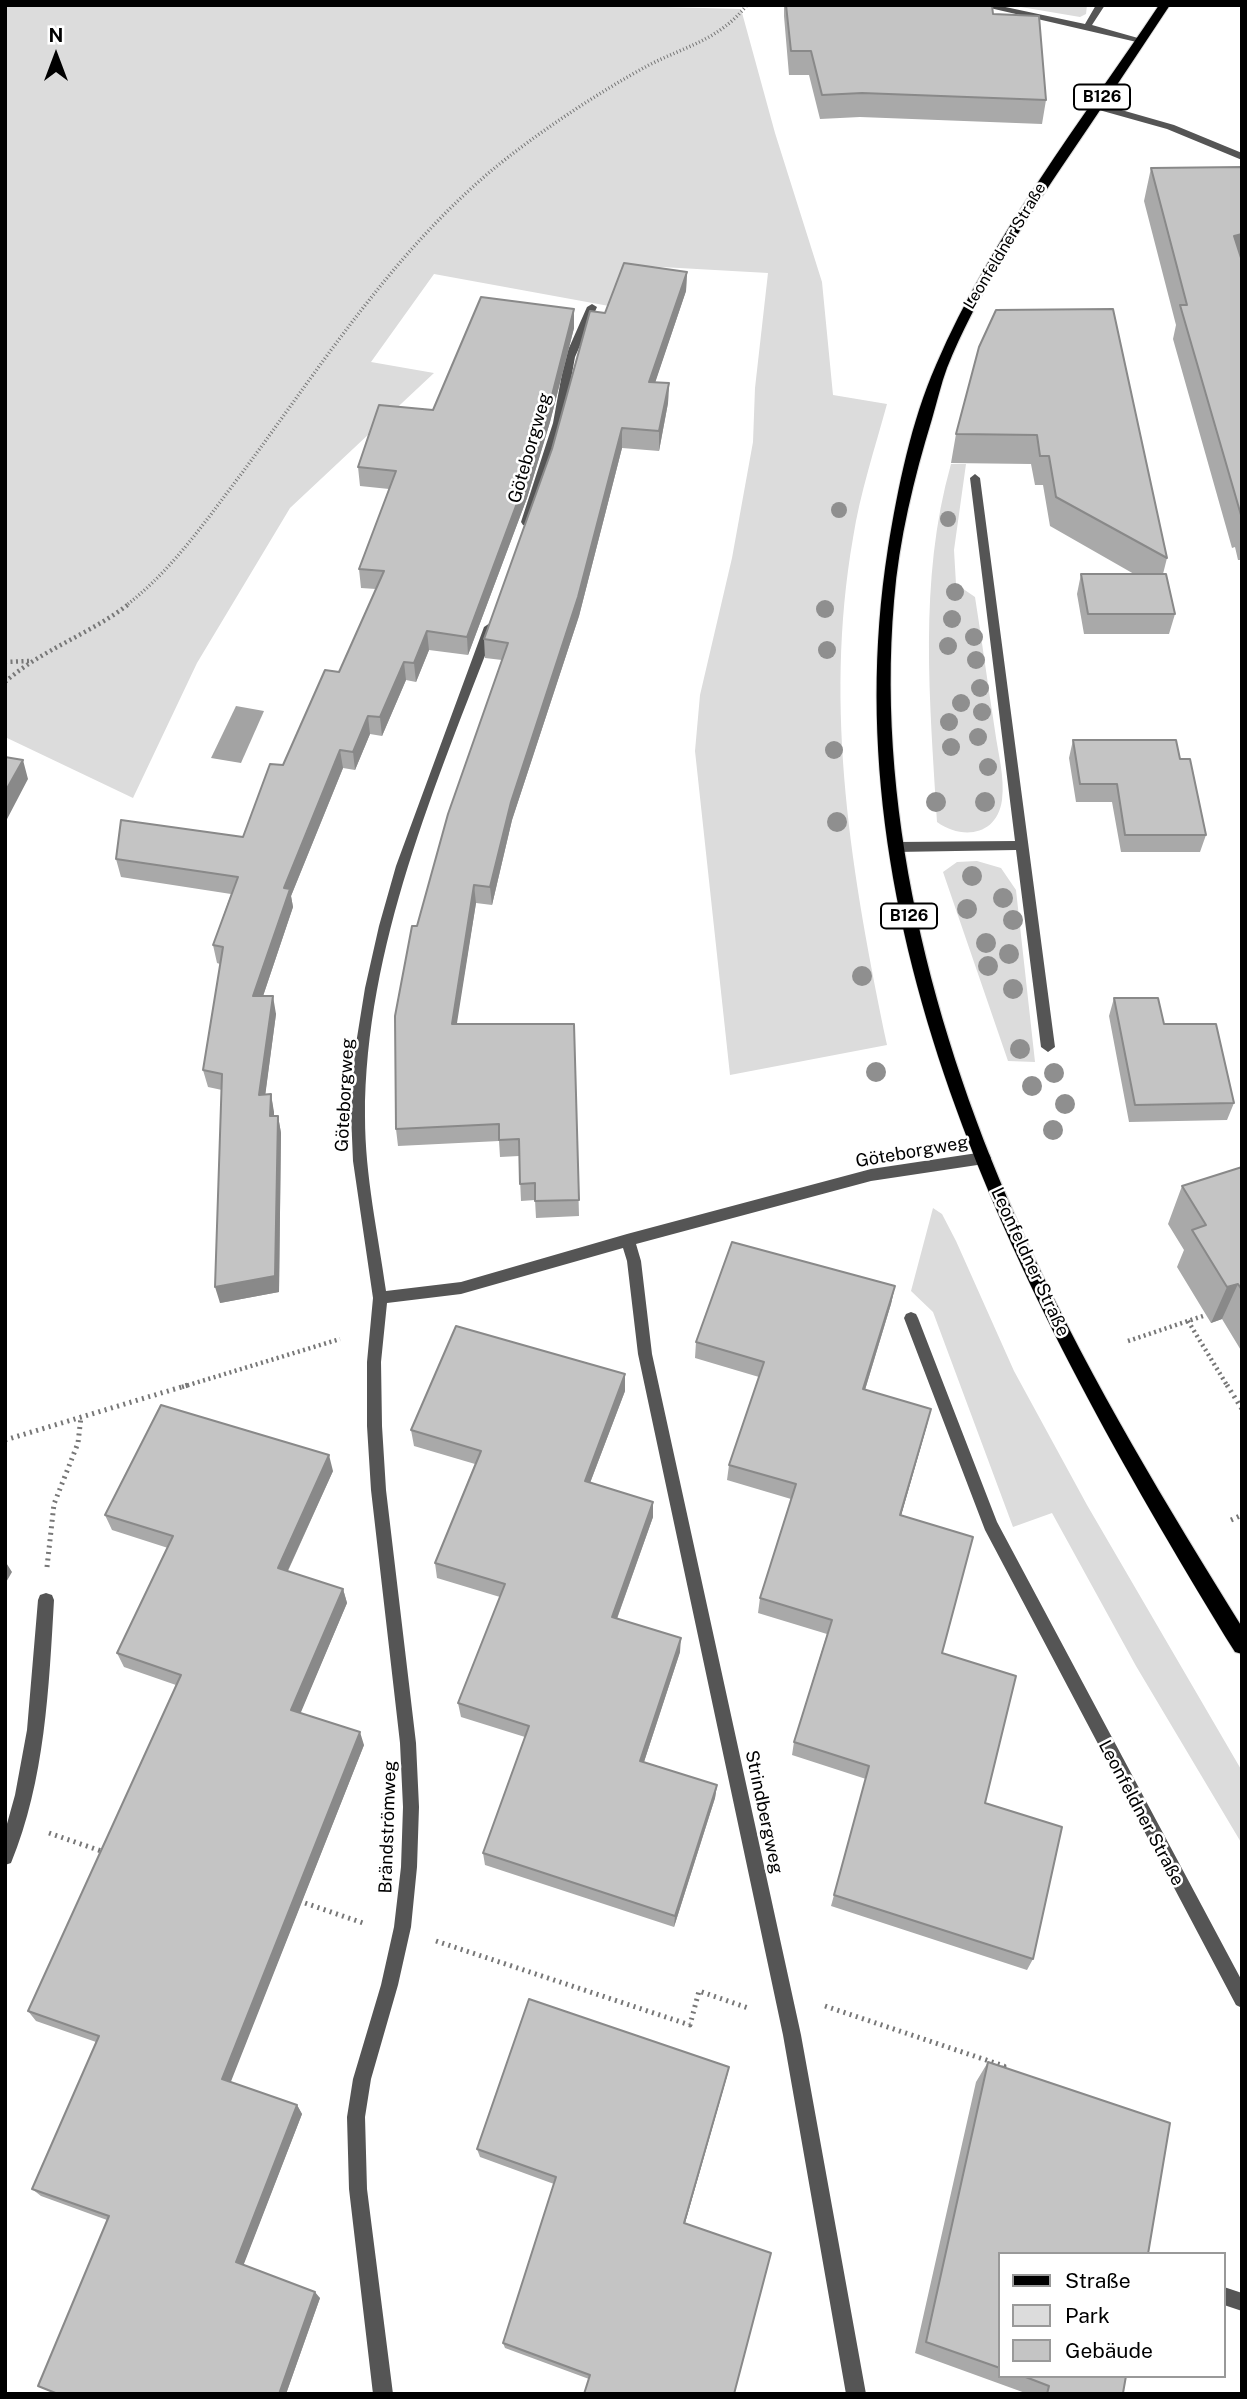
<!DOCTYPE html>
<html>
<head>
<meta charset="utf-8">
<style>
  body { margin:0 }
  #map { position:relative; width:1247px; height:2399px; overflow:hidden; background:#fff; font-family:"Public Sans",sans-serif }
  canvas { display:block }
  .frame { position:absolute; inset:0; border:7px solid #000; pointer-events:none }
  .legend { position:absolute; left:998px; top:2252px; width:228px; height:126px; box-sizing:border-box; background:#fff; border:2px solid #999; margin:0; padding:9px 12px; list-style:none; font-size:21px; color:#000 }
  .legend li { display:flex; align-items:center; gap:14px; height:35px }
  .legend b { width:35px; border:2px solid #999 }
  .north { position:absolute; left:21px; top:21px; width:70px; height:70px; -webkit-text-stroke:5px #fff; paint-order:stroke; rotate:0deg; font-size:19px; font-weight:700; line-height:28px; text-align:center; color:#000 }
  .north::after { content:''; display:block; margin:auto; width:24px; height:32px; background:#000; clip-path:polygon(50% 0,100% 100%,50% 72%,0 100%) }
</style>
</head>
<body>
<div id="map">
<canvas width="1247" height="2399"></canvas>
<div class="frame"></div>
<ul class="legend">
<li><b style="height:9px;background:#000"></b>Straße</li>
<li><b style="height:19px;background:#dcdcdc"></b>Park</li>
<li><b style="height:19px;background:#c4c4c4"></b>Gebäude</li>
</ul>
<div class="north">N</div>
</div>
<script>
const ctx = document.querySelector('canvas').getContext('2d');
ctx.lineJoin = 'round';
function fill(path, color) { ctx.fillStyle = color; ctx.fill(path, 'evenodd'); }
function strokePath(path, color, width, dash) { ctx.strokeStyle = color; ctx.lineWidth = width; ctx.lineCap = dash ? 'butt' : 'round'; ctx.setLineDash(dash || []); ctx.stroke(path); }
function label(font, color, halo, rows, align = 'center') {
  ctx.font = font + ' "Public Sans",sans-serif'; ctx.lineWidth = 5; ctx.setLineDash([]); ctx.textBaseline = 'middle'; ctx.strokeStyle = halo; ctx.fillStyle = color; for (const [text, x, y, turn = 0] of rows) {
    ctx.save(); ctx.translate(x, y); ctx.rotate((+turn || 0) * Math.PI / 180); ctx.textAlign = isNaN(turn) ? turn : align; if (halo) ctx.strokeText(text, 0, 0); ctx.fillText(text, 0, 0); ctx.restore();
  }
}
fill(new Path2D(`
  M5 5H591L741 9 775 133 822 282 833 395 887 404C875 448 860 493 853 538 823 710 852 877 887 1045L730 1075 695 751 700 695 732 558 753 442 755 388 768 273 626 265 609 306 434 274 371 362 434 373 290 508 197 663 133 798 5 737Z
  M1009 5H1087L1086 14 1080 17Z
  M951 464H966L954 550 956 584 975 597C982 641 988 686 995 731 998 753 1005 778 1002 800 997 836 962 840 937 822 930 702 918 581 951 464Z
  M977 861 1001 868 1016 890 1035 1062 1008 1061 943 872 957 862Z
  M933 1208 942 1214 956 1241 1014 1371 1087 1505 1242 1771V1844L1136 1666 1052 1513 1013 1527 933 1312 911 1291Z`), '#dcdcdc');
fill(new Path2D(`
  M236 706 264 711 241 763 211 758Z`), '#a3a3a3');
const primary = new Path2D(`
  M1159 5H1170C1134 59 1098 114 1061 168 1019 231 976 296 947 368 941 384 937 402 932 419 914 478 899 539 894 601 875 823 939 1055 1033 1255 1093 1384 1167 1506 1242 1627V1654L1235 1652C1035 1324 825 946 888 548 898 487 911 422 936 365 992 235 1081 122 1159 5Z`);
strokePath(primary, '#dbdbdb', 2);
strokePath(new Path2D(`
  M128 604C174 568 207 519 242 473 319 369 391 255 491 171 534 135 599 92 649 65 686 46 719 40 747 5`), '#777', 3.5, [1, 2.5]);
strokePath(new Path2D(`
  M5 662 29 661
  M5 682C42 649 91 634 130 603
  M1188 1321 1228 1387
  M1128 1341 1206 1315
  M182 1387 340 1339`), '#777', 4.5, [2, 3.5]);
strokePath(new Path2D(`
  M1227 1385 1242 1409
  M5 1440 188 1385
  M1231 1520 1242 1515
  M47 1567 54 1504 78 1443 81 1417
  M49 1833 104 1852
  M299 1901 366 1924
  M436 1941 690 2025 699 1991 748 2008
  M825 2006 1004 2066 1003 2071`), '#777', 5, [2, 4.5]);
fill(new Path2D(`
  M977 5H996L1085 24 1096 5H1105L1092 25 1145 40 1141 43Z
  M1092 104 1118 109 1174 125 1242 153V160L1167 129 1092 108Z
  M592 304 597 307 575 357 563 423 533 522 527 526 523 525 521 522 553 423 565 357 587 307Z
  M975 474 980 478 1055 1047 1048 1052 1041 1047 1016 850 896 852 890 847 896 842 1015 841 970 478Z
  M490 623 496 627C436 784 365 946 365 1117 365 1176 378 1233 386 1291L461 1282 627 1234 871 1169 984 1152 989 1154 991 1158 989 1162 984 1164 871 1181 636 1244 641 1261 652 1354 801 2035 866 2394H846L783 2035 638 1354 627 1261 623 1248 461 1294 387 1303 381 1362 382 1426 386 1490 416 1743 419 1807 417 1867 411 1927 398 1985 371 2079 365 2117 367 2189 393 2394H373L349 2189 347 2117 353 2079 381 1985 394 1927 401 1867 403 1807 400 1743 371 1490 367 1426V1362L373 1298 353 1161 351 1114 355 1050 365 988 379 926 396 866 484 627Z
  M911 1312 916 1314 918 1318 997 1522 1242 1981V2008L1236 2005 985 1530 904 1318 906 1314Z
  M46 1593 52 1595 54 1600C49 1687 45 1781 11 1863L5 1865V1831L15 1795 27 1730 38 1600 40 1595Z
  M1224 2287 1242 2293V2311L1224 2305Z`), '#555');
fill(primary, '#000');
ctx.fillStyle = '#8f8f8f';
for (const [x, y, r] of [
  [839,510,8],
  [948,519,8],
  [955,592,9],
  [825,609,9],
  [952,619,9],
  [974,637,9],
  [948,646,9],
  [827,650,9],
  [976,660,9],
  [980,688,9],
  [961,703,9],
  [982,712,9],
  [949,722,9],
  [978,737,9],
  [951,747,9],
  [834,750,9],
  [988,767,9],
  [936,802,10],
  [985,802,10],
  [837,822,10],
  [972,876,10],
  [1003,898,10],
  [967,909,10],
  [1013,920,10],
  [986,943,10],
  [1009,954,10],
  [988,966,10],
  [862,976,10],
  [1013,989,10],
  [1020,1049,10],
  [876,1072,10],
  [1054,1073,10],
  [1032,1086,10],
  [1065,1104,10],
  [1053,1130,10]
]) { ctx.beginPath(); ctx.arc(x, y, r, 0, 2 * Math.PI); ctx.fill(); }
fill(new Path2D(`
  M784 5H992L993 14 1046 100 1042 124 860 117 820 119 809 75H789L784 16Z
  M1242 167V560H1238L1235 547 1232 548 1173 339 1176 325 1144 201 1151 168Z
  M687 272 686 291 655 382 669 383 668 403 659 451 622 448 579 616 512 820 492 905 476 903 456 1024H574L579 1216 536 1218 535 1200 521 1201 519 1156 500 1157 499 1141 398 1146 396 1129 417 926 502 660 485 658 484 639 605 313Z
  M574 309V328L550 422 527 498 468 655 429 650 416 682 406 680 382 736 370 734 355 770 343 768 291 896 293 907 263 996 276 1014 265 1095 271 1094 274 1116H278L281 1133 279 1292 220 1303 222 1090 208 1087 203 1070 220 964 217 963 213 945 231 894 121 877 116 859 243 837 283 765 339 672 376 589 361 588 359 569 389 489 360 486 358 467 433 410Z
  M979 347 1167 558 1163 574 1175 614 1169 634H1084L1077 594 1081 574H1134L1050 526 1043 485H1035L1031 464 951 463 956 434Z
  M1073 740 1180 759 1206 835 1200 852H1121L1112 802H1076L1069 758Z
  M1114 998 1164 1024 1234 1103 1227 1120 1129 1122 1109 1016Z
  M1242 1167V1352L1222 1319 1211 1323 1177 1267 1184 1250 1168 1224 1182 1186Z
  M895 1286 891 1304 865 1390 927 1425 901 1515 985 1803 1033 1959 1027 1970 831 1906 866 1779 792 1755 794 1742 827 1634 758 1613 760 1598 791 1499 727 1480 729 1465 759 1377 695 1358 696 1342Z
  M625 1391 590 1483 653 1502V1517L617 1619 680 1652 644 1762 717 1785 715 1798 674 1927 485 1865 483 1853 525 1737 461 1717 458 1703 500 1597 437 1578 435 1563 475 1464 414 1446 411 1430Z
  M333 1471 288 1571 343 1589 347 1603 300 1713 364 1745 230 2082 297 2105 302 2114 243 2265 320 2298 286 2394H56L38 2386 107 2220 41 2196 32 2189 96 2042 36 2021 28 2011 176 1685 124 1667 117 1653 168 1548 112 1530 105 1515Z
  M988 2062 1000 2254V2376H1126L1123 2393 1125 2394H1028L915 2353 976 2082Z
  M729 2067 727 2076 685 2223 589 2379 505 2348 503 2343 554 2184 480 2157 477 2149Z`), '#a9a9a9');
fill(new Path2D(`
  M1242 234V265L1234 236Z
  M687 272 686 291 649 401V382Z
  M574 309V328L550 422 527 498 468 655 467 637Z
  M669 383 668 403 659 451V431Z
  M622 428V448L579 616 512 820 492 905 490 887 511 802Z
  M427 631 429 650 416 682 414 663Z
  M404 662 406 680 382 736 380 717Z
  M368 716 370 734 355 770 353 752Z
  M340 750 343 768 291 896 293 907 257 1014 253 996 284 888Z
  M23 760 28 779 5 823V792Z
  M474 885 476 903 454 1042 452 1024Z
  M273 996 276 1014 263 1112 259 1095Z
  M271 1094 274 1112V1133L270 1116Z
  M278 1116 281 1133 279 1292 220 1303 215 1287Z
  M1238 1284 1222 1319 1211 1323 1227 1287Z
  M895 1286 891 1304 860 1406 863 1389Z
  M625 1374V1391L585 1496V1481Z
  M931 1409 927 1425 897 1530 900 1515Z
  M329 1455 333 1471 282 1583 278 1568Z
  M653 1502V1517L612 1632V1617Z
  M5 1561 12 1572 5 1584Z
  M343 1589 347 1603 296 1724 291 1710Z
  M681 1638 680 1652 640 1774V1761Z
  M360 1732 364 1745 228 2089 222 2079Z
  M717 1785 715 1798 674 1927 675 1916Z
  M729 2067 727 2076 683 2230 684 2223Z
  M297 2105 302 2114 242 2269 236 2262Z
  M315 2292 320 2298 286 2394H279Z`), '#898989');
const building = new Path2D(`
  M786 5H992L993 14 1039 16 1046 100 862 93 822 95 811 51H791Z
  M1242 167V234L1234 236 1242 261 1241 515 1180 305H1187L1151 168Z
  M624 263 687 272 649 382 669 383 659 431 622 428 578 597 511 802 490 887 474 885 452 1024H574L579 1200 535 1201V1183L520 1184 519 1139 499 1140V1124L396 1129 395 1016 412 926H417L448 814 508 643 484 639 552 449 590 311 605 313Z
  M481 297 574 309 550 403 526 479 467 637 427 631 414 663 404 662 380 717 368 716 353 752 340 750 284 888 290 889 253 996H273L259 1095 271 1094 270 1116H278L275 1276 215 1287 222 1074 203 1070 223 947 213 945 238 877 116 859 121 820 243 837 270 764 283 765 325 670 339 672 384 571 359 569 396 471 358 467 379 405 433 410Z
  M1113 309 1167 558 1056 497 1049 456H1040L1037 435 956 434 979 347 996 310Z
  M1081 574H1166L1175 614H1088Z
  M1073 740H1176L1180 759H1190L1206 835H1125L1117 784H1080Z
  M5 757 23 760 5 792Z
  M1114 998H1158L1164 1024H1216L1234 1103 1135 1105Z
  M1242 1167V1290L1238 1284 1227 1287 1192 1230 1206 1225 1182 1186Z
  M732 1242 895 1286 863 1389 931 1409 900 1515 973 1537 942 1653 1016 1676 985 1803 1062 1827 1033 1959 834 1895 869 1766 794 1742 832 1620 760 1598 796 1484 729 1465 764 1362 696 1342Z
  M456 1326 625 1374 585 1481 653 1502 612 1617 681 1638 640 1761 717 1785 675 1916 483 1853 529 1726 458 1703 505 1584 435 1563 481 1451 411 1430Z
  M161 1405 329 1455 278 1568 343 1589 291 1710 360 1732 222 2079 297 2105 236 2262 315 2292 279 2394H58L38 2386 109 2216 32 2189 99 2036 28 2011 181 1675 117 1653 173 1536 105 1515Z
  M529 1999 729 2067 684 2223 771 2253 734 2394H584L590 2375 503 2343 556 2177 477 2149Z
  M988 2062 1170 2123 1148 2254H1000V2368L926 2342Z
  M1023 2376H1126L1123 2393 1125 2394H1047L1049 2386Z`);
fill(building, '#c4c4c4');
strokePath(building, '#898989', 2);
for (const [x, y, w] of [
  [1102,97,56],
  [909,916,56]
]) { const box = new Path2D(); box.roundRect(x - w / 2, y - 12.5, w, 25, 5); ctx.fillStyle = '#fff'; ctx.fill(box); strokePath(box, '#000', 2); }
label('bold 16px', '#000', null, [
  ["B126",1102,97],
  ["B126",909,916]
]);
label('16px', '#000', '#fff', [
  ["Leonfeldner Straße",1005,246,-59]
]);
label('18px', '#000', '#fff', [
  ["Göteborgweg",530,448,-74],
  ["Göteborgweg",345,1095,-87],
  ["Göteborgweg",912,1152,-10],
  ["Leonfeldner Straße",1030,1262,65],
  ["Strindbergweg",764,1812,78],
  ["Leonfeldner Straße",1141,1813,62],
  ["Brändströmweg",388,1827,-88]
]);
</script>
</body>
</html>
